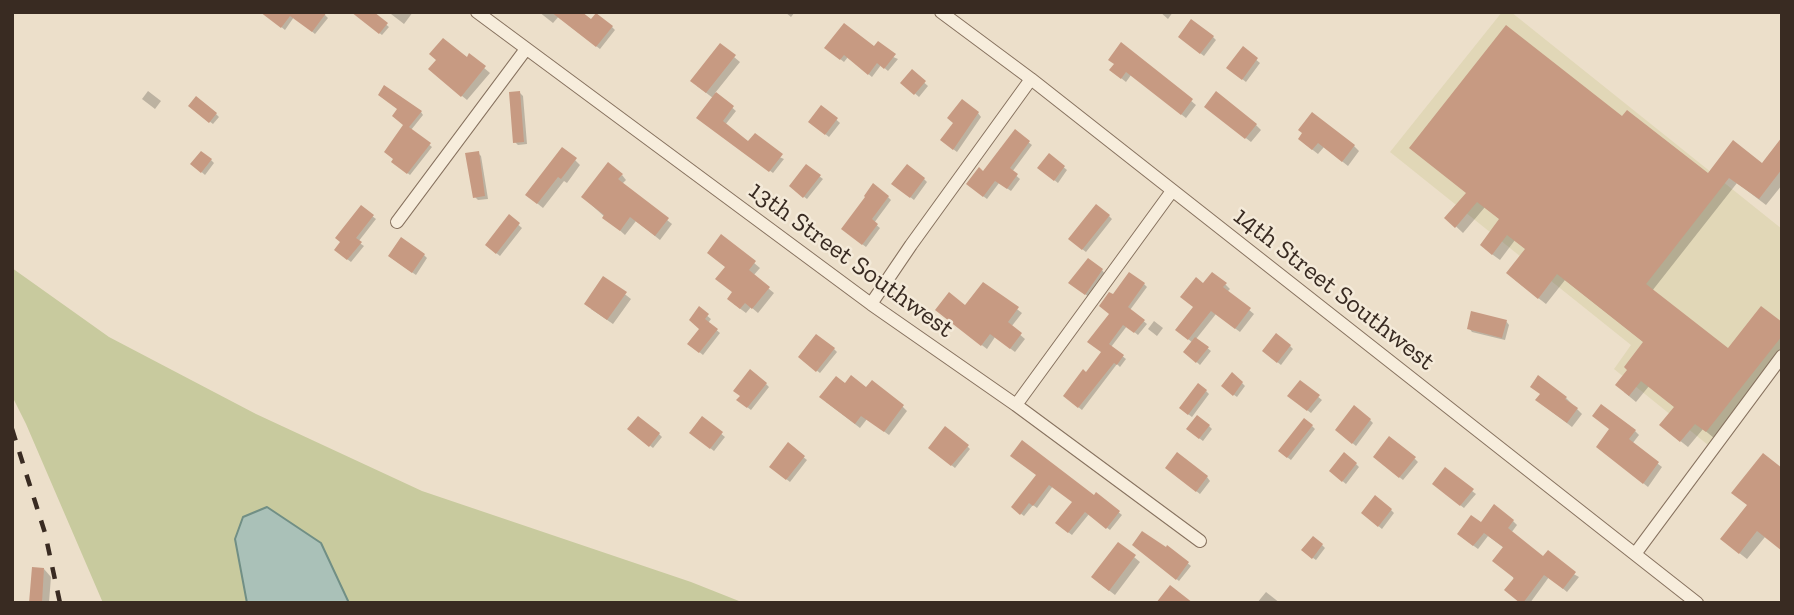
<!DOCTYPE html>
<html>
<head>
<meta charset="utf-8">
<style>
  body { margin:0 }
  #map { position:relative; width:1794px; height:615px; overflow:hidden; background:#ecdfca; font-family:"Zilla Slab",serif }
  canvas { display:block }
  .frame { position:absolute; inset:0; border:14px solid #392b22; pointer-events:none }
</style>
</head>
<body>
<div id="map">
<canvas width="1794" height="615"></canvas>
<div class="frame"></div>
</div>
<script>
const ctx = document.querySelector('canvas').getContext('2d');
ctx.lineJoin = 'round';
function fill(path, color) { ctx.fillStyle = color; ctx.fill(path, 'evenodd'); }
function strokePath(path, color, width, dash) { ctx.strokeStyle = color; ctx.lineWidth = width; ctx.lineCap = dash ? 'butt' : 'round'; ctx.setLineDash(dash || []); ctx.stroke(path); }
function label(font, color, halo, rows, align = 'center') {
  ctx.font = font + ' "Zilla Slab",serif'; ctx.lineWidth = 5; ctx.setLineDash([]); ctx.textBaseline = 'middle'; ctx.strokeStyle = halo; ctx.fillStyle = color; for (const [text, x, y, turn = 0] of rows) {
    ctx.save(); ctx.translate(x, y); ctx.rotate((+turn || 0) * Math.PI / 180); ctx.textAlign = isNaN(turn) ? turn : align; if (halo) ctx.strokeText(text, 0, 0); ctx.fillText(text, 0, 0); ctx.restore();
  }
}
fill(new Path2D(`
  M1502 12H1511L1782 229V356L1713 449 1614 369 1631 345 1390 152Z`), '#e1d7b7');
fill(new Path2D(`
  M12 268 109 337 256 414 422 491 691 582 744 603H103L26 424 12 396Z`), '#c8ca9e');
const water = new Path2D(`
  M267 507 321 543 349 603H247L235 539 243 517Z`);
fill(water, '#aac1b8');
strokePath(water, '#718f85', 2);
fill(new Path2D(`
  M322 12 328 18 315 34 294 17 285 30 268 16Z
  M353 12H371L389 27 382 35Z
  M393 12H413L404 24 391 14Z
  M539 12H557L560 15 553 23Z
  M785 12H795L791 17Z
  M1160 12H1173L1168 19Z
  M592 22 612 27 615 30 600 49 571 27Z
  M1213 37 1216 40 1204 56 1183 40Z
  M1122 44 1196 105 1186 118 1131 75 1126 82 1116 74 1115 65Z
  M874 49 898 59 888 71 881 65 872 77 848 57 844 62 830 51Z
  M1243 49 1260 63 1246 82 1232 71Z
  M470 56 490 73 467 100 435 74 467 59Z
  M734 57 740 62 715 93 736 111 725 125 749 144 784 159 773 173 701 120 713 98 697 86Z
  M912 72 928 86 919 97 903 83Z
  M148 91 161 101 155 109 142 99Z
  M520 93 523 96 527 144 518 145 515 142Z
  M822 107 840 123 829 137 814 125Z
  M193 109 216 114 219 117 213 124Z
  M399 109 421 112 423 115 411 130 432 147 410 175 396 164 405 125Z
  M1212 112 1256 125 1261 130 1251 142Z
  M978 113 981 117 957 152 945 143 955 123Z
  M1623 118 1708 175 1762 165 1782 140V185L1766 205 1737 183 1652 291 1728 351 1782 324V351L1714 438 1703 429 1688 447 1669 432 1676 408 1649 386 1636 402 1624 392 1645 343 1565 280 1546 304 1515 280 1527 250 1515 240 1500 260 1489 252 1501 220 1485 207 1463 233 1447 218Z
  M1015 132 1032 145 1012 172 1020 179 1011 191 999 183 987 199 971 187Z
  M1304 133 1354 146 1359 151 1348 166 1324 147 1318 154 1305 144Z
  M478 153 481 156 488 199 478 200 475 197Z
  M1050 156 1067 170 1058 183 1043 171Z
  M211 160 214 163 205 175 196 167Z
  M575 160 580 165 567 183 564 181 543 208 533 200Z
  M622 175 626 180 622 184 672 224 660 240 636 221 625 235 587 201Z
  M819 176 823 179 807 199 794 189Z
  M924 179 927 182 914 200 897 187Z
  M888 197 891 200 874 223 880 228 866 247 846 232Z
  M372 216 376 219 358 242 364 246 351 262 339 253Z
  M1109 216 1112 219 1086 252 1073 242Z
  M509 217 522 228 500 256 490 248Z
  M722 236 760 268 753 276 774 293 758 313 751 307 746 313 734 304Z
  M424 255 427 258 416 275 393 259Z
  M1102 270 1105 274 1089 297 1074 286Z
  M604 278 631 299 613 324 591 309Z
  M984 284 1022 313 1011 327 1025 339 1015 352 995 337 987 349 941 314 966 307Z
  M1144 284 1147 287 1130 310 1147 324 1138 335 1127 326 1111 347 1126 359 1120 367 1117 364 1082 410 1068 399 1103 352 1113 297Z
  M1225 284 1230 289 1227 292 1254 314 1240 332 1216 314 1196 339 1211 351 1200 365 1189 355 1193 343 1182 334 1203 285Z
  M699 309 711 319 708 323 720 333 703 355 693 347 701 329Z
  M1154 321 1163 328 1157 336 1148 329Z
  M1506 321 1509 325 1505 340 1472 332 1469 328Z
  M1290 346 1293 349 1281 365 1267 354Z
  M834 349 837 352 820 373 803 360Z
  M1538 378 1566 398 1582 414 1572 427 1543 405Z
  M1300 382 1322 400 1311 413 1293 399Z
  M1242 383 1245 386 1237 397 1226 389Z
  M766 384 769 387 751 410 742 403V396Z
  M845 385 867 390 902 406 907 411 889 435 867 419 860 428 826 402Z
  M1206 391 1209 394 1192 417 1184 411Z
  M703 419 725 437 714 451 695 436Z
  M1370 420 1373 423 1356 446 1340 433Z
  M1209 426 1212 429 1203 441 1191 432Z
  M1312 426 1315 429 1291 460 1283 454Z
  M1635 431 1639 435 1632 444 1662 467 1648 487 1603 451Z
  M633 432 659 434 662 437 653 448Z
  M788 445 807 460 790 482 775 470Z
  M967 446 970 449 955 468 934 451Z
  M1763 455 1765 537 1747 559 1729 545 1748 505Z
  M1415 459 1418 462 1403 480 1378 460Z
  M1356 464 1359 467 1346 484 1334 474Z
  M1170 471 1207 477 1210 481 1200 494Z
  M1038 476 1095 497 1097 495 1122 515 1110 530 1089 514 1072 535 1060 526 1074 502 1053 486 1037 508 1033 505 1024 516 1016 510Z
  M1437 487 1472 491 1476 494 1464 508Z
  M1391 510 1394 513 1382 529 1366 516Z
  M12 518 14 519 12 578Z
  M1513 521 1517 525 1511 533 1544 558 1579 577 1567 592 1549 577 1530 603H1521L1504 548 1488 536 1478 549 1463 538 1481 525Z
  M1118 544 1140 562 1115 595 1098 582Z
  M1322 545 1325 548 1316 560 1306 553Z
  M1168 547 1191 566 1179 581 1137 548Z
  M44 569 51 577 49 602 55 603H31Z
  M1266 592 1280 603H1257Z`), '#0003');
fill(new Path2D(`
  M260 12H327L312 32 290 16 281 28Z
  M351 12H374L388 23 379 34Z
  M551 12H582L591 19 596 13 613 26 596 47Z
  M1191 19 1214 36 1200 54 1178 37Z
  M844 23 874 46 878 41 896 54 884 69 877 63 868 75 844 55 840 60 824 48Z
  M1506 25 1622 116 1627 110 1708 173 1733 140 1762 163 1782 137V169L1759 199 1729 178 1646 284 1728 348 1761 306 1782 322V336L1706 432 1695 424 1680 442 1659 425 1674 407 1641 381 1629 396 1615 385 1627 370 1624 367 1643 342 1557 274 1538 299 1506 273 1525 249 1507 235 1492 255 1480 245 1499 219 1477 202 1455 228 1444 218 1466 193 1409 148Z
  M443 38 467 57 469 53 486 66 461 97 428 69 436 60 429 54Z
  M1121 42 1193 99 1181 115 1126 72 1121 79 1109 70 1114 64 1108 60Z
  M720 43 736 55 706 93 690 81Z
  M1243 46 1258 58 1242 80 1226 68Z
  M912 69 926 81 914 95 900 83Z
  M384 85 422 111 409 127 431 143 407 174 391 162 393 159 384 152 403 125 392 116 397 109 378 95Z
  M520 91 524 142 513 143 509 92Z
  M1216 91 1257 124 1245 139 1204 107Z
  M716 92 734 106 723 121 748 141 755 133 783 154 769 172 696 118Z
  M196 96 217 113 209 123 188 106Z
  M962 99 979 112 953 150 940 140 953 123 947 118Z
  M821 105 838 118 825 135 808 122Z
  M1312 112 1355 145 1342 162 1318 143 1312 150 1298 139 1302 133 1298 130Z
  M1015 129 1030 141 1010 168 1018 174 1007 189 995 181 983 197 966 184 979 167 983 171Z
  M562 147 577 158 561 179 558 177 537 204 525 195Z
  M201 151 212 159 201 173 190 164Z
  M479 151 485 196 473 198 465 153Z
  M1049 153 1065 166 1054 181 1037 168Z
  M608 162 623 174 618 179 669 218 655 236 630 217 620 231 602 218 604 215 581 197Z
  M806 164 821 175 803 198 789 186Z
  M907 164 925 178 910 198 891 184Z
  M873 183 889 196 872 219 878 224 862 245 841 229 865 197 864 196Z
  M1096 204 1110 215 1082 250 1068 239Z
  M361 205 374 215 356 238 362 242 347 260 334 250 340 242 335 238Z
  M509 214 520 223 496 254 485 245Z
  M721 234 756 261 749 270 770 287 752 309 745 303 740 309 727 299 732 292 715 279 725 267 707 253Z
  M401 237 425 254 412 273 388 256Z
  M1088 258 1103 269 1085 295 1068 283Z
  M1129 272 1145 283 1128 307 1145 320 1134 333 1123 325 1109 344 1124 355 1117 365 1114 363 1078 408 1063 396 1083 369 1086 372 1101 352 1087 342 1109 314 1099 306 1109 292 1113 294Z
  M1212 272 1227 283 1223 287 1251 308 1235 329 1211 311 1188 340 1175 330 1193 307 1180 297 1196 277 1203 283Z
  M603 276 627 292 607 320 584 304Z
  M983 282 1019 307 1008 322 1022 333 1010 349 990 334 981 346 935 310 949 292 965 305Z
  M699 306 709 314 705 319 718 329 699 353 687 344 699 329 689 320Z
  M1471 311 1507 320 1502 338 1467 329Z
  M1276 333 1291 345 1277 363 1262 351Z
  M816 334 835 348 816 372 798 357Z
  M1195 337 1209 347 1196 363 1183 352Z
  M750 369 767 383 747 408 736 400 740 396 733 391Z
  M1232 372 1243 382 1233 396 1221 386Z
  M851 375 866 387 872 380 904 405 884 432 861 416 855 424 819 397 836 376 845 383Z
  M1538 375 1567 397 1565 399 1578 408 1567 423 1535 400 1540 394 1530 387Z
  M1300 380 1320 395 1307 411 1287 396Z
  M1198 383 1207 390 1188 415 1179 408Z
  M1601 404 1636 430 1629 439 1659 462 1643 484 1596 447 1609 429 1592 416Z
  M1354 405 1371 419 1352 444 1335 430Z
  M1197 415 1210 425 1199 439 1186 429Z
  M638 416 660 433 649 447 627 429Z
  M702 416 723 432 710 449 689 433Z
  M1304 418 1313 425 1287 458 1278 451Z
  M945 426 969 445 951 466 928 448Z
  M1389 436 1416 457 1399 478 1373 457Z
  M1022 440 1094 495 1096 492 1120 511 1106 529 1085 512 1068 533 1055 523 1072 502 1049 485 1033 506 1029 503 1020 515 1011 507 1036 475 1010 456Z
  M788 442 805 456 786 480 769 467Z
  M1177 452 1208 476 1196 492 1165 468Z
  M1344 452 1357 463 1342 482 1329 471Z
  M1763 453 1782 468V551L1757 531 1739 554 1720 539 1747 505 1731 493Z
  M1445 467 1474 489 1460 506 1432 484Z
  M1375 495 1392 509 1378 527 1361 513Z
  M1494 504 1514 520 1508 528 1543 556 1548 550 1576 572 1563 589 1544 575 1523 603H1520L1504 590 1514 578 1492 561 1503 547 1484 533 1473 546 1457 534 1471 515 1481 522Z
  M1142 531 1166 547 1167 545 1189 562 1176 580 1132 545Z
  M1313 536 1323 544 1312 559 1301 550Z
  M1118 542 1136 555 1109 591 1091 577Z
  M32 567 44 568 42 603H29Z
  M1170 585 1193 603H1156Z`), '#c79a82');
const street = new Path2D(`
  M477 12 871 304 1016 405 1200 541
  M941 12 1031 79 1697 603
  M397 222 526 49
  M871 304 911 245 1031 79
  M1016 405 1172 191
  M1635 554 1782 356`);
strokePath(street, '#87725f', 14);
strokePath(street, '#f7eddc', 12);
strokePath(new Path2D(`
  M12 429 45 533 60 603`), '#392b22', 4.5, [12, 12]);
label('26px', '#392b22', '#f4ead9', [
  ["13th Street Southwest",851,260,36],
  ["14th Street Southwest",1334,289,38]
]);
</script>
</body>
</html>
